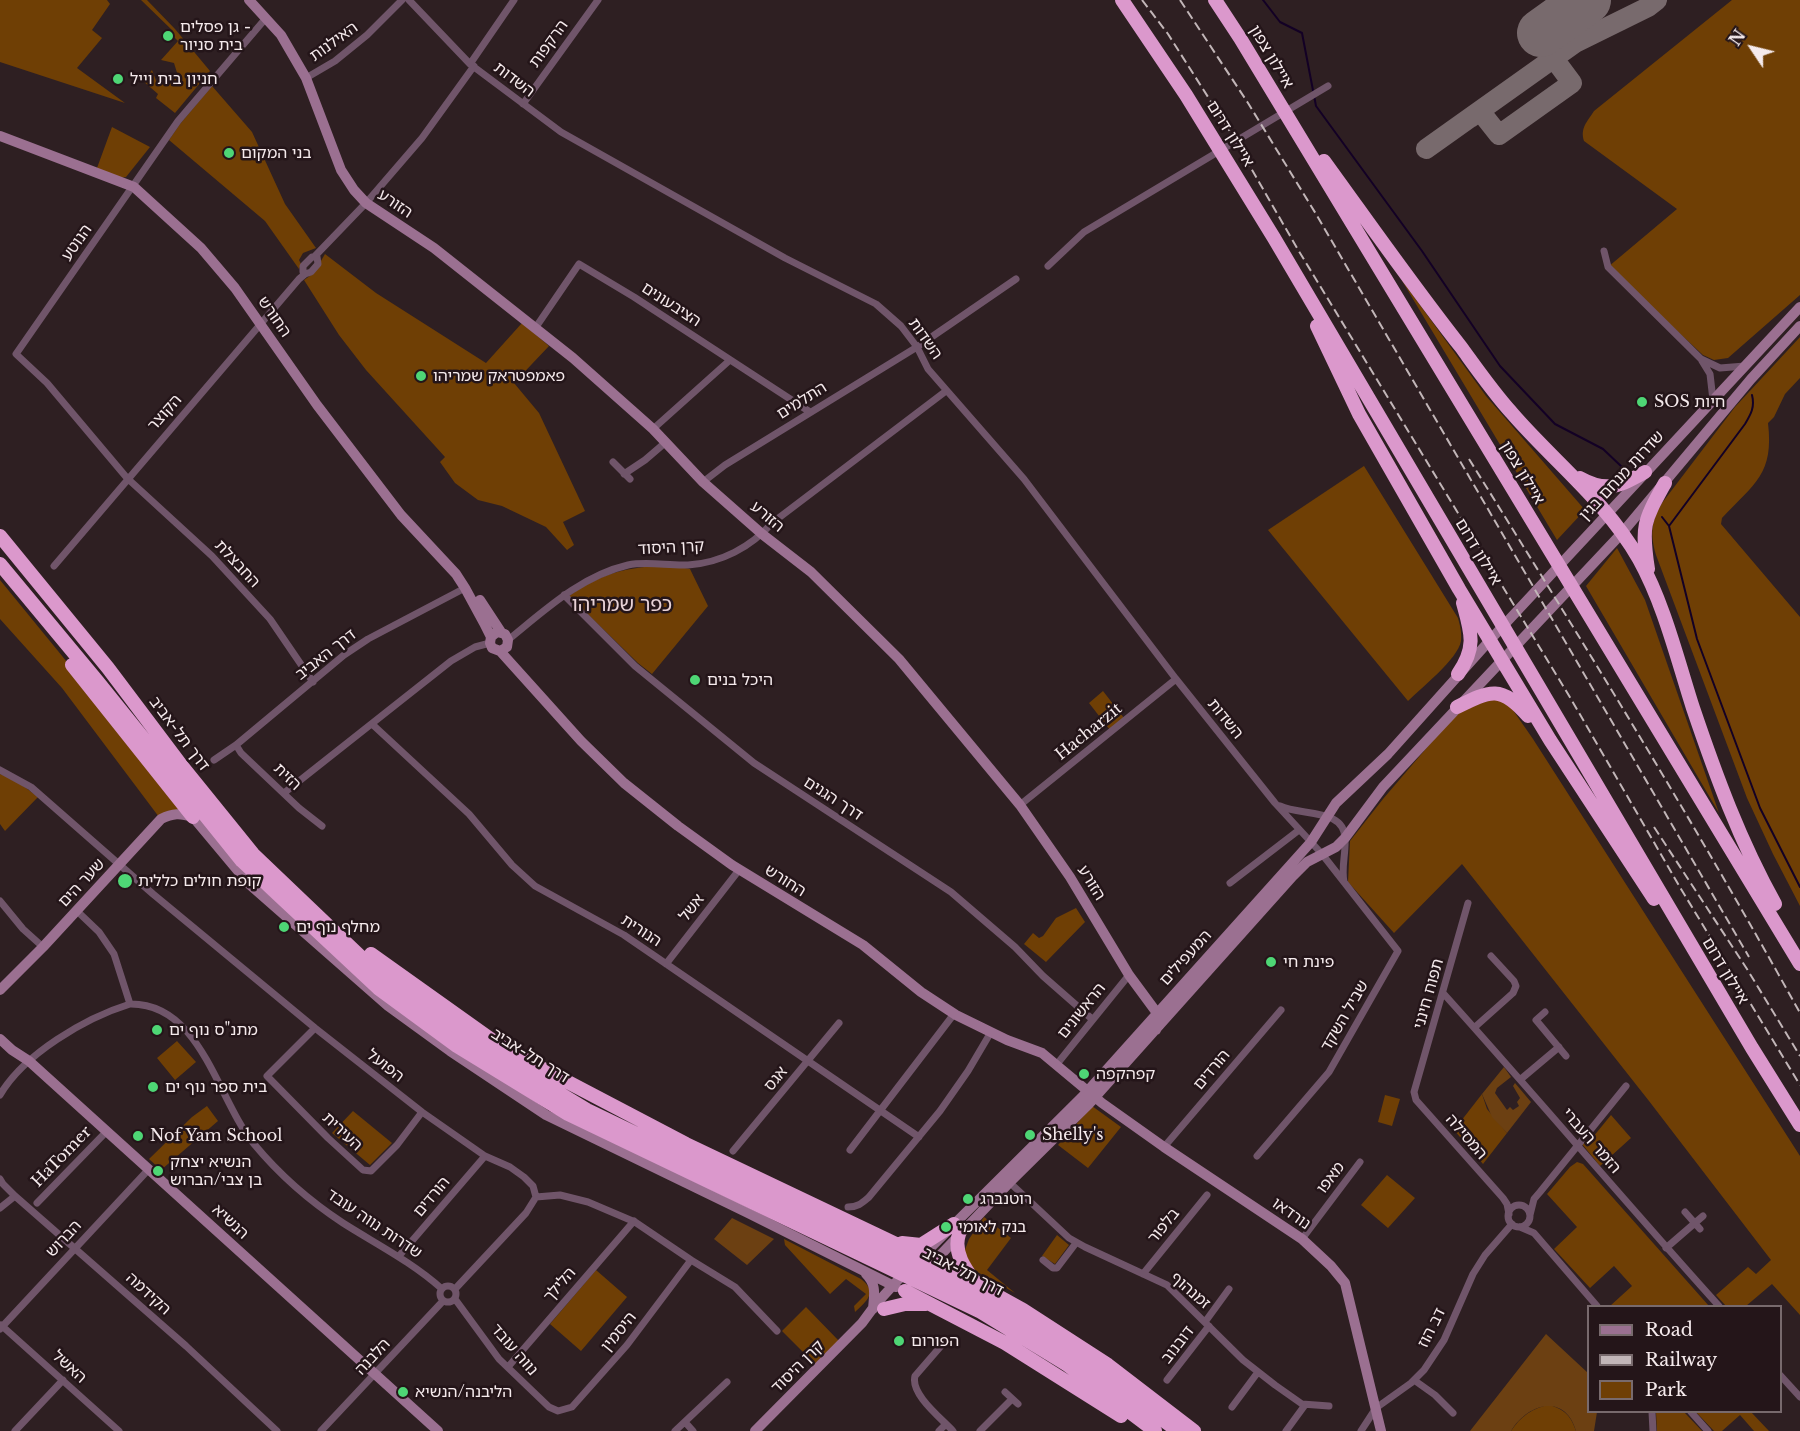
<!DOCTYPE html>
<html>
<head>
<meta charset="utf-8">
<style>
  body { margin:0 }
  #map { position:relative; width:1800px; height:1431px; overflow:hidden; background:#2e1f22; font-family:"Libre Baskerville",serif }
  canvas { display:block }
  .legend { position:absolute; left:1587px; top:1305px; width:195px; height:108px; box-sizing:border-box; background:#241519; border:2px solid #786a6d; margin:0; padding:8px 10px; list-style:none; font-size:18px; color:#f5eaec }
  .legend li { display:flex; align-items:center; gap:12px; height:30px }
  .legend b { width:30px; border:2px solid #786a6d }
  .north { position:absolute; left:1722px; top:18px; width:60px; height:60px; -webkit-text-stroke:4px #241519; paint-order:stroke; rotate:305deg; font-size:16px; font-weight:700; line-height:24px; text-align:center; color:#f5eaec }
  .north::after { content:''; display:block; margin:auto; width:21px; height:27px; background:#f5eaec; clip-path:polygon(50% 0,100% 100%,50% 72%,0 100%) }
</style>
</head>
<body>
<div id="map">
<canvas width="1800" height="1431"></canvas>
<ul class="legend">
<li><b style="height:8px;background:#9b7091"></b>Road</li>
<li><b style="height:8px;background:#c2b6b8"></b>Railway</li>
<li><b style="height:16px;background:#6f3f05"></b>Park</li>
</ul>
<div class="north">N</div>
</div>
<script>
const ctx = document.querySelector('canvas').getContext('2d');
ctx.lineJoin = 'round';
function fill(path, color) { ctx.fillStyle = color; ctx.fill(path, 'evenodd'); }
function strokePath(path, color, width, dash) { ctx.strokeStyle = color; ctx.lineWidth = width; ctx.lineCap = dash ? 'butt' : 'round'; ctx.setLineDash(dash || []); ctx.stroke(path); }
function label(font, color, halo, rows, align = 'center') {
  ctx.font = font + ' "Libre Baskerville","Noto Sans Hebrew",serif'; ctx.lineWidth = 5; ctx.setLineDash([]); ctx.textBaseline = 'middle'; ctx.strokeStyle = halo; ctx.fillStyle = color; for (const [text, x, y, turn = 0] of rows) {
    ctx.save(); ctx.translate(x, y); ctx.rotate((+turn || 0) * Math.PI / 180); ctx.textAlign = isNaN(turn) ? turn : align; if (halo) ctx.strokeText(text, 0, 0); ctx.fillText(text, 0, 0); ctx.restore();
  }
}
fill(new Path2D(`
  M0 0H107L110 4 92 30 102 38 77 68 125 103 0 62Z
  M141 0H147L175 29 210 71 175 113 156 98 158 94 143 81 152 70 157 83 169 85 178 76 174 63 161 60 178 41 171 34 173 31Z
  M1732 0H1800V295L1728 358 1714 360 1703 355 1608 267 1677 209 1584 141C1580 128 1587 122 1594 111Z
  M212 86 252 132 285 204 316 248 303 253 299 260 301 264 299 269 265 221 169 140 180 124Z
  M112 127 150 147 126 177 119 178 97 168Z
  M325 254 376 293 486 363 522 323 549 346 514 383 539 413 585 511 563 522 574 545 567 550 546 527 502 506 478 500 455 483 440 462 445 457 366 370 339 335 304 280 314 273Z
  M1401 279 1486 396 1585 510 1557 540Z
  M1800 337V378L1785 394 1774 417 1768 423C1774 474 1755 483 1722 518L1721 524 1800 617V906L1773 854 1747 798 1656 555C1650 533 1651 522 1662 503L1735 407Z
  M1364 466 1458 618C1460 625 1462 633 1461 641 1458 659 1421 688 1408 701L1268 530Z
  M1617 548 1645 600 1719 813 1586 586Z
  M669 565 690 569 708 606 652 674 638 663 569 596C605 571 626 568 669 565Z
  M0 580 76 673 181 810 159 817 62 688 0 619Z
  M1103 691 1124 718 1110 730 1089 703Z
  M1494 699 1508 703 1533 739 1800 1156V1315L1772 1284 1746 1306H1726L1716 1295 1748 1267 1756 1274 1771 1260 1649 1101 1462 864 1394 933 1348 882 1350 841 1383 799 1459 710Z
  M0 774 14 779 38 797 5 831 0 824Z
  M1076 908 1085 922 1046 962 1024 944 1033 933 1039 938 1043 936 1056 918Z
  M177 1041 196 1062 175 1080 157 1058Z
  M1482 1094 1487 1109 1507 1133 1483 1164 1454 1130Z
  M1385 1095 1400 1099 1392 1126 1378 1122Z
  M207 1106 218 1121 161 1170 149 1159 192 1117Z
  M1092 1106 1121 1127 1088 1168 1058 1145Z
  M353 1111 392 1143 370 1165 332 1133Z
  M1611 1115 1631 1138 1600 1166 1582 1144 1589 1134 1593 1137Z
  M1577 1162 1583 1164 1709 1306H1610L1632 1286 1614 1266 1590 1288 1554 1249 1577 1227 1547 1194 1570 1167Z
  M1387 1175 1415 1198 1388 1228 1361 1205Z
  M984 1217 1011 1238 987 1270 1015 1293 972 1269 963 1255 969 1239Z
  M1057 1235 1069 1245 1055 1264 1042 1256Z
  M784 1239 861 1279C878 1292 867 1301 855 1312L854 1306 866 1294 846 1279 830 1294 785 1245Z
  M596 1270 627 1297 581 1351 550 1324Z
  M806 1307 839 1341 815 1364 782 1331Z
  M1550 1405C1565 1410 1571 1416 1576 1431H1511C1520 1417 1533 1407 1550 1405Z
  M1656 1412H1684L1702 1431H1657Z
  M1696 1412H1751L1769 1431H1754L1740 1415 1722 1431H1714Z`), '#6f3f05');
fill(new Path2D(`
  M1504 1067 1511 1077 1497 1088 1495 1093 1507 1110 1510 1107 1513 1110 1519 1106 1517 1102 1520 1098 1513 1086 1515 1083 1531 1102 1507 1133 1492 1117 1482 1094Z
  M732 1218 774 1239 747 1265 714 1239Z
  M1546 1334 1588 1373V1412H1597L1594 1431H1576C1565 1393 1528 1403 1511 1431H1470Z`), '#6c4012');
strokePath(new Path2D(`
  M1263 0 1280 22 1302 33 1316 106 1422 251 1500 366 1555 424 1603 449 1622 467
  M1662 517 1669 526 1697 639 1760 808 1800 887
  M1669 526 1745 424C1751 414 1755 407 1752 395`), '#130025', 2);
strokePath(new Path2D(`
  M1470 118 1480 111 1499 135 1572 83 1549 52 1541 33
  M1426 149 1575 43 1648 7 1657 0`), '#786a6d', 20);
strokePath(new Path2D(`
  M1541 33 1587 0`), '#786a6d', 48);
strokePath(new Path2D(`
  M409 0 470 64 561 132 785 258 876 304 901 326 917 347 928 369 1024 479 1176 679 1275 803 1322 854 1398 951 1329 1072 1257 1156
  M266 18 178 121 16 354 47 383 127 478 212 556 270 619 313 682
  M470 64 514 0
  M306 78 335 61 367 35 402 0
  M523 104 598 0
  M1604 251 1608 267 1701 359 1720 368 1745 366
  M315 256 366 203 422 138 474 66
  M312 257H317L318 264 311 272 305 274 303 272V266Z
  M1048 266 1084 232 1328 86
  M536 327 579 264 634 297 810 412
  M1702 361 1710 374 1713 400
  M653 429 730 360
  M613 462 630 479
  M624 474 645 460 666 442
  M703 482 725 465 917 347 1016 279
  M54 566 299 279 305 274
  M564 595 635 666 754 763 951 892 1015 947 1043 976 1092 1019
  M508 640C545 610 581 576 628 565 648 561 668 566 688 565 721 563 751 547 772 523L946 391
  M372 724 469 814 512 865 535 886 624 935 919 1137
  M236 745 241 753 299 808 322 826
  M214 760 236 745 344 655 368 639 465 588
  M0 770 31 787 153 894 315 1028 422 1112 485 1156 510 1167 524 1177 533 1186 536 1197
  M284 793 451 661 475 647 490 643
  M1020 805 1176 679
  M1280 806C1301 816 1345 808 1345 839 1346 853 1341 868 1344 882
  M1230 883 1299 830
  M0 901 23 929 43 947
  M1468 903 1414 1092 1416 1100 1503 1198 1507 1204 1509 1214
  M77 911 99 932 114 954 130 1004C201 1003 217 1099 254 1144 278 1173 311 1202 343 1223 376 1244 412 1262 442 1289
  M666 964 739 870
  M1443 993C1536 1096 1626 1203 1719 1306
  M1545 1012 1536 1020 1566 1056
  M1475 1027 1513 993 1516 986 1514 981 1491 956
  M315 1028 267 1076 328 1138 363 1170 371 1171 397 1145 422 1112
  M1057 1064 1129 975
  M1521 1079 1559 1047
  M0 1095C24 1054 85 1018 130 1004
  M1164 1147 1281 1010
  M850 1150 954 1014
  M733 1151 839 1023
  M0 1179 3 1184 15 1196 186 1346 277 1431
  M1007 1180 1069 1238 1085 1247 1167 1285 1243 1360 1275 1385 1302 1404 1329 1406
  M536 1197 560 1195 588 1202 635 1222 691 1260 735 1287 777 1331
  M37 1203 107 1131
  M1508 1216a11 11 0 1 1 22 0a11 11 0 1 1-22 0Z
  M848 1207C858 1207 862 1203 869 1197L940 1111 968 1071 991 1032
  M0 1208 15 1196
  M1685 1212 1700 1229
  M1530 1215 1534 1199 1540 1192 1626 1086
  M1520 1227 1534 1233 1597 1306
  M1302 1239 1360 1162
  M1666 1248 1703 1216
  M399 1256 485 1156
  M1043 1260 1053 1268H1057L1076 1243
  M1143 1274 1207 1195
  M440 1294a8 8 0 1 1 16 0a8 8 0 1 1-16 0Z
  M455 1289 526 1213 536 1197
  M455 1299 499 1359 549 1407 558 1411 572 1407 627 1345 691 1260
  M1205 1322 1229 1289
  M1 1325 119 1431
  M0 1329 149 1169
  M941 1346 915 1376C910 1394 941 1418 953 1431
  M508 1367 634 1221
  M1780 1375 1800 1397
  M1167 1380 1209 1326
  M1414 1380 1435 1395 1453 1413
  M1005 1392 1018 1404
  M1232 1407 1258 1372
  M1652 1412 1653 1431
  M1691 1412 1708 1431
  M685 1422 693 1431
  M15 1431 63 1380
  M321 1431 443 1301
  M675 1431 727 1382
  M939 1431 946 1424
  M980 1431 1012 1399
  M1286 1431 1305 1405
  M1361 1431 1376 1408 1411 1383 1424 1370 1444 1340 1473 1274 1485 1255 1512 1224`), '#70556a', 7);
strokePath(new Path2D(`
  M249 0 281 35 306 78 341 170 354 190 366 203 434 248 573 358 653 429 703 482 762 534 811 572 899 659 1020 805 1070 877 1129 975 1157 1013 1159 1022 1156 1030
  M0 136 134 187 201 248 235 288 317 405 401 515 456 574 465 588 484 623 491 637 490 643 492 648 500 651 507 647 508 640 505 634 497 632 491 637
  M480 600 501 632
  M500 651 581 741 624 783 678 826 732 865 863 945 921 992 956 1015 1007 1040 1042 1053 1102 1103 1164 1147 1302 1239 1331 1266 1345 1283 1381 1431
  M0 990 43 947 161 819C173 813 180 813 193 817L249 884 388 1006 450 1051 546 1115 748 1213 896 1287
  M0 1039 12 1050 29 1061 438 1431
  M929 1267 1009 1183 1089 1104 1293 876 1307 862 1336 847 1345 838 1383 787 1622 533 1751 379 1800 326
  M866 1274C877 1285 874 1295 873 1309
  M755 1431 862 1323 876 1304 897 1281 1083 1096 1311 842 1336 803 1388 754 1491 639 1800 307`), '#9b7091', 10);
strokePath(new Path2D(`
  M1122 0 1186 95 1274 238 1752 1048 1800 1125
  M1215 0 1240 38 1800 964
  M1324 161C1369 223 1413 286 1461 347 1477 369 1493 392 1511 412 1553 461 1606 501 1639 559 1664 604 1677 658 1693 708 1716 776 1740 841 1775 904
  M1317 326 1359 414 1459 589 1550 740 1654 899
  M1580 478C1607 493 1620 486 1645 472
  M0 536 108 668 181 765 253 854 362 958 399 988 448 1024 501 1058 587 1110 990 1304 1072 1353 1178 1431
  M0 564 98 682 242 861 378 988 457 1046 568 1114 981 1312 1066 1364 1155 1431
  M1648 569C1641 525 1644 521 1665 483
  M72 665 193 817
  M1458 674C1477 647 1471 632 1463 603
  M1457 707C1491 690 1501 685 1528 716
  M371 954 503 1048 686 1144 915 1253 976 1284 1023 1310 1108 1365 1194 1431
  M959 1234C953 1252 965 1269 975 1282
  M902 1243 921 1245 954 1224
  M905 1291 1005 1343 1121 1416
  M884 1309 905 1304H926`), '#db98cc', 14);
strokePath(new Path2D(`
  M1142 0 1168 34 1229 130 1297 248 1571 699 1681 889 1800 1085
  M1180 0 1248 103 1316 214 1749 957
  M1469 459C1583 642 1696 825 1800 1013
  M1654 827 1747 969 1800 1056`), '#c2b6b8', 2, [9, 4.5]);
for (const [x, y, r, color] of [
  [168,36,6,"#4ed675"],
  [118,79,6,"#4ed675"],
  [229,153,6,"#4ed675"],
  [421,376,6,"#4ed675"],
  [1642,402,6,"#4ed675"],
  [695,680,6,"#4ed675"],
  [125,881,8,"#4ed675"],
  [284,927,6,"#4ed675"],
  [1271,962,6,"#4ed675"],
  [157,1030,6,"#4ed675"],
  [1084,1074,6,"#4ed675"],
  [153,1087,6,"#4ed675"],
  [1030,1135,6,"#4ed675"],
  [138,1136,6,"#4ed675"],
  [158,1171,6,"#4ed675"],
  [968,1199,6,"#4ed675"],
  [946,1227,6,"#4ed675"],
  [899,1341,6,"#4ed675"],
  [403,1392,6,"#4ed675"]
]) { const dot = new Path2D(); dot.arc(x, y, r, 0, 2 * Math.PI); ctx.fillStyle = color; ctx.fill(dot); strokePath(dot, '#241519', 2); }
label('16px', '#f5eaec', '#241519', [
  ["גן פסלים -",180,27],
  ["בית סניור",180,45],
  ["חניון בית וייל",130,79],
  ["בני המקום",241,153],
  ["פאמפטראק שמריהו",433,376],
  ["SOS חיות",1654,402],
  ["היכל בנים",707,680],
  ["קופת חולים כללית",138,881],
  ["מחלף נוף ים",296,927],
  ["פינת חי",1283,962],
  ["מתנ\"ס נוף ים",169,1030],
  ["קפהקפה",1096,1074],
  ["בית ספר נוף ים",165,1087],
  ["Shelly's",1042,1135],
  ["Nof Yam School",150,1136],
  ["הנשיא יצחק",170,1162],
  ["בן צבי/הברוש",170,1180],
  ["רוטנברג",980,1199],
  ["בנק לאומי",958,1227],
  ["הפורום",911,1341],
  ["הליבנה/הנשיא",415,1392]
], 'left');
label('16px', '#f5eaec', '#241519', [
  ["האילנות",334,42,-36],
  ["הרקפות",549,44,-54],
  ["איילון צפון",1271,57,59],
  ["השדות",514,80,37],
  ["איילון דרום",1230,134,58],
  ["הזורע",395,204,34],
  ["הנוטע",77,243,-55],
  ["הציבעונים",671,305,33],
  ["החורש",274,317,55],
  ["השדות",925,339,55],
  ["התלמים",802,401,-32],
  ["הקוצר",165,413,-49],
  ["איילון צפון",1522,473,59],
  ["שדרות מנחם בגין",1622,476,-47],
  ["הזורע",767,517,40],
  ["קרן היסוד",671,548,-3],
  ["איילון דרום",1478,552,59],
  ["החבצלת",237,564,47],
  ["דרך האביב",326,655,-38],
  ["השדות",1225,719,51],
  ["Hacharzit",1089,732,-39],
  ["דרך תל-אביב",179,734,53],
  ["הזית",287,777,44],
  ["דרך הגנים",833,799,33],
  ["החורש",785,881,32],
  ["שער הים",82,883,-47],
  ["הזורע",1091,883,58],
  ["אשל",692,908,-52],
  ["הנורית",641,931,33],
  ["המעפילים",1186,958,-48],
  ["איילון דרום",1725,971,59],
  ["תפוח חינני",1429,994,-74],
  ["הראשונים",1082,1011,-51],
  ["שביל השקד",1345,1016,-60],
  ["דרך תל-אביב",530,1056,32],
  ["הפועל",385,1066,38],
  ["הורדים",1212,1070,-50],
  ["אגס",776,1079,-51],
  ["העירית",342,1132,43],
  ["המסילה",1466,1137,49],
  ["הזמר העברי",1591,1141,49],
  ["HaTomer",62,1157,-46],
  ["מאפו",1331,1178,-53],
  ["הורדים",432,1197,-50],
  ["נורדאו",1291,1214,35],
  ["הנשיא",230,1222,42],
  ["שדרות נווה עובד",374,1224,34],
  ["בלפור",1164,1226,-51],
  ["הברוש",64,1239,-47],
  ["דרך תל-אביב",963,1272,27],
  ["הלילך",560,1285,-49],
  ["זמנהוף",1190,1291,41],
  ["הקידמה",148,1294,42],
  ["דב הוז",1432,1328,-63],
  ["היסמין",619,1332,-51],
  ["דובנוב",1178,1345,-52],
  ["נווה עובד",514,1350,49],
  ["הלבנה",373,1357,-47],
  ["האשל",69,1367,42],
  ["קרן היסוד",798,1367,-45]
]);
label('20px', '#e8d2d6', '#241519', [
  ["כפר שמריהו",622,605]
]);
</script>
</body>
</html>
